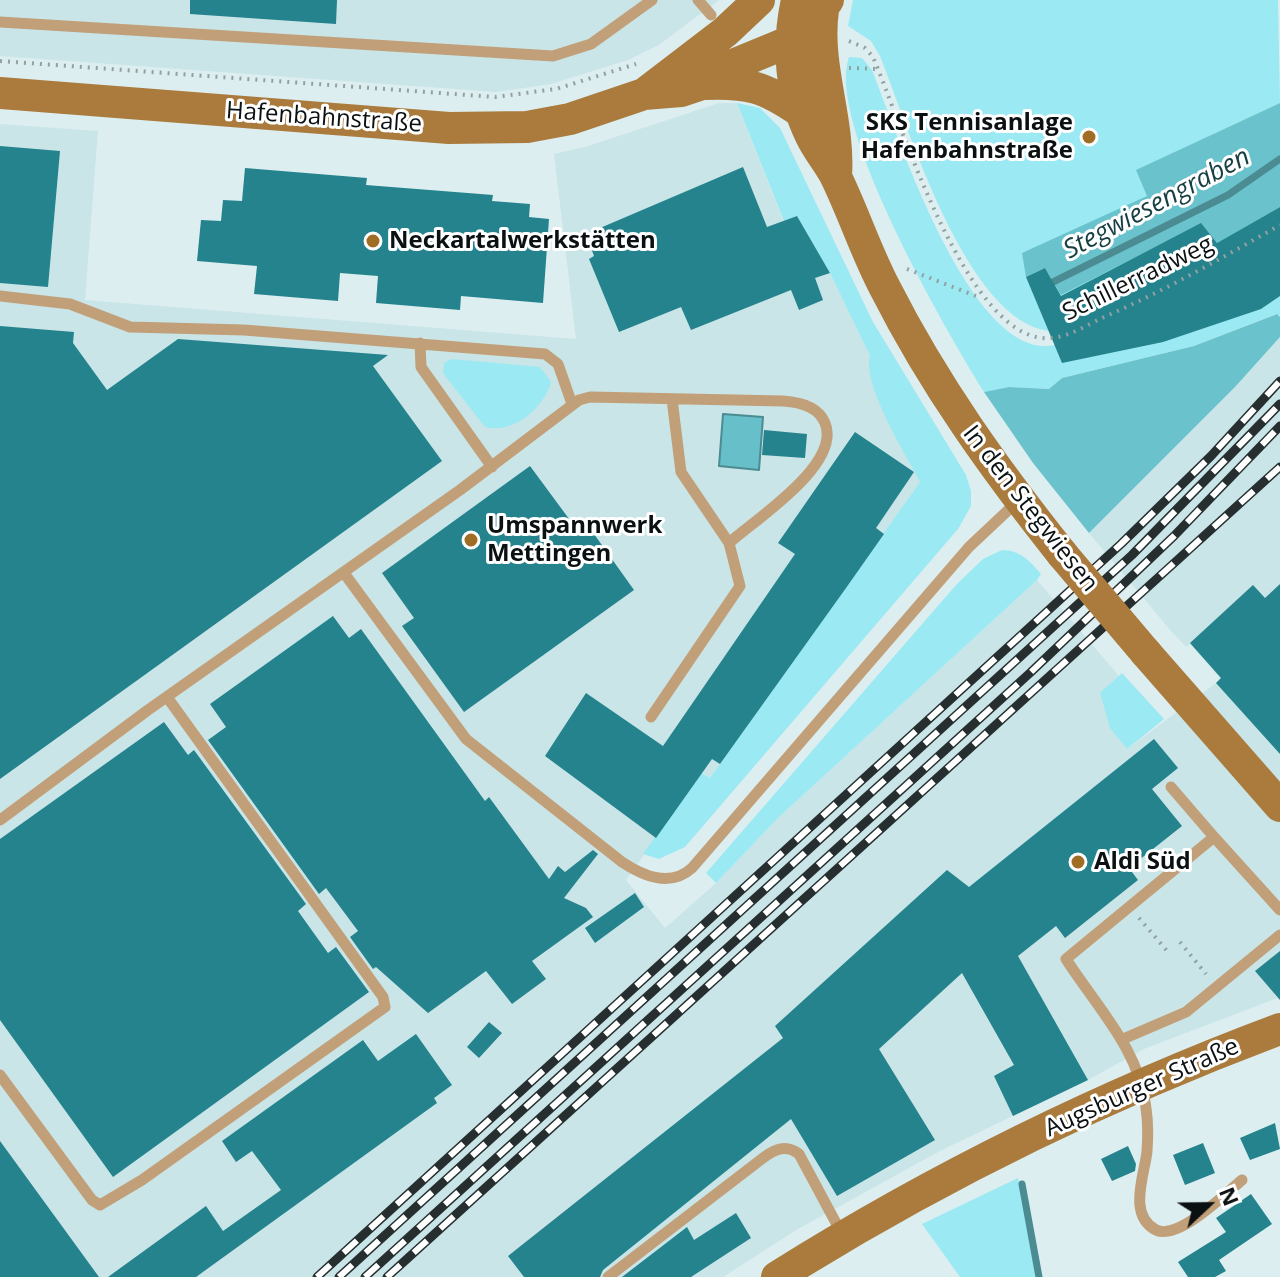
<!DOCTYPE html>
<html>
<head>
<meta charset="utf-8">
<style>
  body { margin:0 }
  #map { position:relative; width:1280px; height:1277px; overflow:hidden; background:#ddeef0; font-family:"Open Sans",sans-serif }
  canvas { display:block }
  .north { position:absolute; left:1168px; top:1165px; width:80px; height:80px; -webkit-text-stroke:6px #fff; paint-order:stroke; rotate:68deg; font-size:22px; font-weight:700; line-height:32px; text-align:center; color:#0b1112 }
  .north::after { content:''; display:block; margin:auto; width:28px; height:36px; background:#0b1112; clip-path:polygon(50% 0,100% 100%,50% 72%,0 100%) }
</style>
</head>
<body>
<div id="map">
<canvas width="1280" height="1277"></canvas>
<div class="north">N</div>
</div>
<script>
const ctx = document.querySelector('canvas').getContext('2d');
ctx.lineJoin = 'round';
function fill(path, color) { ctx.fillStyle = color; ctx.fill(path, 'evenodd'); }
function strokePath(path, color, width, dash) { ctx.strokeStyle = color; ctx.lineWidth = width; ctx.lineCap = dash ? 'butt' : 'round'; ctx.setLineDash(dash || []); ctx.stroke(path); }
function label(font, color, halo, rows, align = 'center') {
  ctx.font = font + ' "Open Sans",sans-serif'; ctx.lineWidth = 6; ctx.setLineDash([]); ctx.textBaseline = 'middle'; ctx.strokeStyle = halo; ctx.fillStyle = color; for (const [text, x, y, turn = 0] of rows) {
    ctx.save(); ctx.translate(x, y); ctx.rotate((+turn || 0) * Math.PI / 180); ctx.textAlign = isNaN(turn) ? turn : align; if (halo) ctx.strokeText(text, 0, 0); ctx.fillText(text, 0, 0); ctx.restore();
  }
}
fill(new Path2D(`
  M0 0H719L659 45 628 60 551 84 496 92 0 56Z
  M719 103H737L783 220 797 216 830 273 870 356 879 400 920 482 710 778 703 773 626 880 665 928 716 883 778 818 1037 580 1119 676 1100 694 1127 749 1216 683 1220 678 1190 644 1186 647 1171 631 1089 533 1235 387 1280 337V997L1144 1049 1088 1080 942 1150 798 1229 723 1277H0V124L98 131 85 300 576 339 554 154 585 147Z`), '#c9e5e8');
fill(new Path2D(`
  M853 0H1278L1280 103 1137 170 1148 196 1045 268 1201 223 1217 242 1280 207V317L1276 314 1194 346 1062 378 1049 389 1009 387 984 392C947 332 825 123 849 57L862 58 872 70C896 130 971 364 1055 345L1049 331C966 321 908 126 880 56L871 41 848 26Z
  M737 103 760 108 780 128 873 322 966 475 971 491V506L958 529 685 847 659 859 643 854 702 773 710 778 920 482C906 454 862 385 870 356L830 273 797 216 784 221Z
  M452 359 540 367 551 382C543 409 514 434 485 427L443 373 444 363Z
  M1002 550C1020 550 1030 561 1041 574L1037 580 778 818 716 883 706 873 956 585 983 559Z
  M1122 673 1164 719 1127 749 1110 728 1100 693Z
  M1018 1178 1036 1277H960L922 1224Z`), '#9be9f2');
fill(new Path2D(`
  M1280 103V207L1217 243 1201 224 1061 295 1045 268 1026 277 1022 253 1147 196 1136 170Z
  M1277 314 1280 317V337L1235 387 1089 533 1033 463 984 392 1009 387 1049 389 1062 378 1194 346Z`), '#6ac2cc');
const water = new Path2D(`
  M723 414 763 417 759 470 719 466Z`);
fill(water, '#67bfc9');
strokePath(water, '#4b8b92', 2);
strokePath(new Path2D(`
  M1053 282 1228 195 1280 159
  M1022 1184 1039 1277`), '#4b8b92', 7);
fill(new Path2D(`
  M190 0H337L336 24 190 14Z
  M0 146 60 151 48 287 0 283Z
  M743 167 767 227 797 216 830 273 815 278 823 300 799 310 791 290 691 330 681 307 619 332 589 259 594 256 586 234Z
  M245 168 367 178 366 185 493 195 492 201 530 204 529 217 549 219 543 303 461 296 460 310 376 303 378 276 340 273 338 301 254 294 257 266 197 261 201 220 221 221 223 200 242 201Z
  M1280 207V296L1261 309 1163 342 1062 363 1026 277 1045 268 1061 296 1201 223 1217 243Z
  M0 326 74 332 73 343 107 390 178 339 388 355 373 366 442 461 0 779Z
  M764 430 807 434 805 458 762 455Z
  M855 432 914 472 876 528 884 534 846 588 720 764 712 759 656 838 545 756 586 693 663 746 795 554 778 543Z
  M530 466 575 527 584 520 634 590 464 712 402 626 414 618 382 573Z
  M1280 584V754L1216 683 1221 678 1190 643 1253 585 1265 598Z
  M333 616 349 638 361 629 485 801 489 797 549 879 558 866 565 872 593 850 598 854 564 898 586 908 593 917 532 961 546 979 512 1004 486 971 428 1013 376 967 373 969 350 937 358 931 326 888 319 894 208 740 226 727 210 704Z
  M164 722 188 755 194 750 306 904 298 911 328 953 336 947 369 992 113 1177 0 1020V839Z
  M1154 739 1178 768 1152 789 1182 826 1129 868 1138 880 1065 938 1056 926 1018 956 1088 1080 1013 1116 994 1076 1014 1065 962 973 879 1049 935 1140 837 1196 791 1119 603 1270 600 1277H524L508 1256 783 1038 775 1026 947 870 969 887Z
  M635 893 644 907 595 943 585 928Z
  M1280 951V1000L1255 971Z
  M489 1022 502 1033 479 1058 467 1047Z
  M416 1034 452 1085 434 1098 437 1103 196 1277H108L206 1206 223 1231 281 1190 252 1151 236 1162 222 1141 363 1040 378 1061Z
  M1275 1123 1280 1149 1250 1160 1240 1138Z
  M0 1141 99 1277H0Z
  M1203 1143 1215 1173 1185 1185 1173 1155Z
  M1128 1146 1136 1164 1135 1171 1112 1181 1101 1159Z
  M1251 1194 1272 1224 1219 1260 1226 1271 1215 1277H1188L1178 1262 1226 1232 1216 1218Z
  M736 1213 751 1238 691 1277H622L687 1227 694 1240Z`), '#24838d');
strokePath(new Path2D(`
  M849 41 865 48 873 57C900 119 968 346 1051 338 1069 337 1087 325 1102 318 1164 291 1222 258 1280 225
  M0 61 495 97 556 89 636 64
  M849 68 878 69
  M907 269 981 298
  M1139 918 1168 952
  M1180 942 1206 974`), '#93a0a2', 4, [2, 6]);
strokePath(new Path2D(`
  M698 0 711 15
  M0 22 553 56 591 44 652 0
  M0 296 70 304 130 327 244 330 545 354 558 364 572 404
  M420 343 421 367 492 467
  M672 399 681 472 729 543
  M344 573 466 739 622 862C643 876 670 888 692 868L969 547 1019 500
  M1171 787 1214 837
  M0 820 148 710 460 490 579 400 590 397 783 401C800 402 818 406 825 423 842 464 756 519 729 543L740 586 651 717
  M1123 1039 1186 1012 1280 935
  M0 1075 92 1200 100 1205 142 1180 385 1007 383 997 167 697
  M1242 1180C1225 1194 1178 1241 1156 1230 1127 1215 1145 1174 1147 1151 1148 1137 1148 1121 1146 1108 1140 1050 1096 1006 1066 959L1214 837 1280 910
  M608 1277 763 1158C775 1149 786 1144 799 1154L843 1236`), '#c1a079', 11);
strokePath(new Path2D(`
  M797 0C787 45 790 94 811 136 818 151 829 163 836 177 854 214 866 252 885 288 934 385 996 471 1063 555
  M823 10C815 66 840 120 836 176
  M704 84C748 82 765 87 801 112
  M0 93 449 128 527 127 570 119 644 94 681 91 699 85 723 69 791 41 812 22 828 0
  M644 94 725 32 759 0
  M1146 653 1280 806
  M777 1277C935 1178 1106 1094 1280 1029`), '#aa7b3c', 32);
const rail = new Path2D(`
  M317 1277 1121 544 1211 456 1280 381
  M339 1277 1132 555 1280 404
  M365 1277 1031 672 1174 536 1280 426
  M387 1277 1280 467`);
strokePath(rail, '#262e2f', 9);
strokePath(rail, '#fff', 6, [18]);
strokePath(new Path2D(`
  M1063 555 1146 653`), '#aa7b3c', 32);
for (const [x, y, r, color] of [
  [1089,137,8,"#a06d24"],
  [373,241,8,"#a06d24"],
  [471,540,8,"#a06d24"],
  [1078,862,8,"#a06d24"]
]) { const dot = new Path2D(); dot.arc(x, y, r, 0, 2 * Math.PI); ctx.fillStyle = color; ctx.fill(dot); strokePath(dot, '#fff', 3); }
label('24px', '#0b1112', '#fff', [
  ["Hafenbahnstraße",324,118,4],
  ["Schillerradweg",1138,279,-26],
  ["In den Stegwiesen",1030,509,52],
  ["Augsburger Straße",1142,1088,-24]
]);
label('bold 24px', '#0b1112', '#fff', [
  ["SKS Tennisanlage",1073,123,"right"],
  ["Hafenbahnstraße",1073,151,"right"],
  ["Neckartalwerkstätten",389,241],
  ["Umspannwerk",487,526],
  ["Mettingen",487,554],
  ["Aldi Süd",1094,862]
], 'left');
label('italic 26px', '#153f43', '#fff', [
  ["Stegwiesengraben",1157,204,-28]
]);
</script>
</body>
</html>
